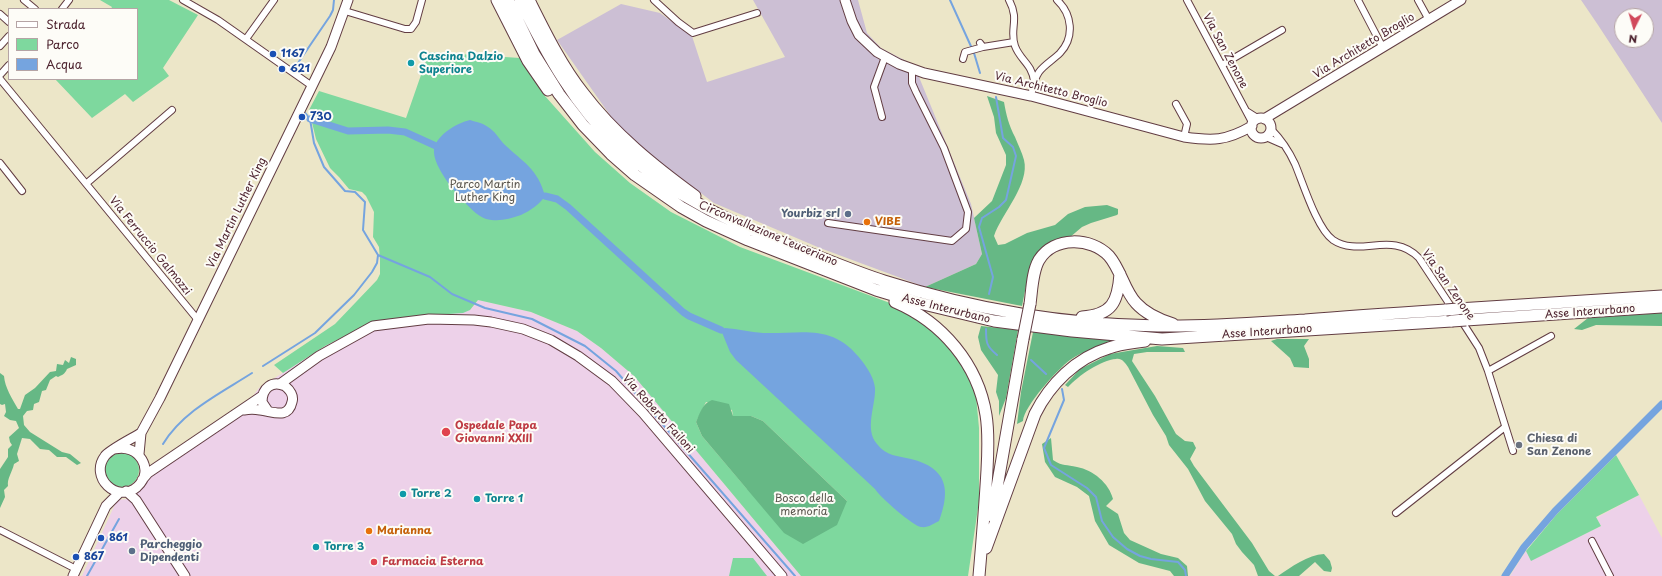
<!DOCTYPE html>
<html>
<head>
<meta charset="utf-8">
<style>
  body { margin:0 }
  #map { position:relative; width:1662px; height:576px; overflow:hidden; background:#ece6c8; font-family:"Playpen Sans",sans-serif }
  canvas { display:block }
  .legend { position:absolute; left:8px; top:8px; width:130px; height:72px; box-sizing:border-box; background:#fdfcf7; border:1px solid #b5a4a5; margin:0; padding:5px 7px; list-style:none; font-size:12px; color:#4a1f2b }
  .legend li { display:flex; align-items:center; gap:8px; height:20px }
  .legend b { width:20px; border:1px solid #b5a4a5 }
  .north { position:absolute; left:1614px; top:8px; width:40px; height:40px; box-sizing:border-box; background:#fdfcf7; border:1px solid #b5a4a5; border-radius:50%; rotate:185deg; font-size:11px; font-weight:700; line-height:16px; text-align:center; color:#4a1f2b }
  .north::after { content:''; display:block; margin:auto; width:14px; height:18px; background:#d1495b; clip-path:polygon(50% 0,100% 100%,50% 72%,0 100%) }
</style>
</head>
<body>
<div id="map">
<canvas width="1662" height="576"></canvas>
<ul class="legend">
<li><b style="height:5px;background:#fff"></b>Strada</li>
<li><b style="height:11px;background:#7ed89e"></b>Parco</li>
<li><b style="height:11px;background:#75a4df"></b>Acqua</li>
</ul>
<div class="north">N</div>
</div>
<script>
const ctx = document.querySelector('canvas').getContext('2d');
ctx.lineJoin = 'round';
function fill(path, color) { ctx.fillStyle = color; ctx.fill(path, 'evenodd'); }
function strokePath(path, color, width, dash) { ctx.strokeStyle = color; ctx.lineWidth = width; ctx.lineCap = dash ? 'butt' : 'round'; ctx.setLineDash(dash || []); ctx.stroke(path); }
function label(font, color, halo, rows, align = 'center') {
  ctx.font = font + ' "Playpen Sans",sans-serif'; ctx.lineWidth = 4; ctx.setLineDash([]); ctx.textBaseline = 'middle'; ctx.strokeStyle = halo; ctx.fillStyle = color; for (const [text, x, y, turn = 0] of rows) {
    ctx.save(); ctx.translate(x, y); ctx.rotate((+turn || 0) * Math.PI / 180); ctx.textAlign = isNaN(turn) ? turn : align; if (halo) ctx.strokeText(text, 0, 0); ctx.fillText(text, 0, 0); ctx.restore();
  }
}
fill(new Path2D(`
  M478 300 531 312 577 331 601 348 634 376 801 576H82L117 500 127 499 141 488 146 481 183 452 242 411 259 388 325 346 367 325 407 317 470 310Z
  M1639 495 1662 538V576H1510L1526 551 1531 560 1601 526 1596 518Z`), '#edd1e9');
fill(new Path2D(`
  M753 0H858L867 33 881 48 916 66 919 77 971 204 982 254 976 264 925 287 820 248 714 203 624 135 557 40 621 4 660 13 692 36 707 82 785 57Z
  M1581 0H1662V123L1598 25ZM1622 16H1646V40H1622Z`), '#ccbfd4');
fill(new Path2D(`
  M100 0H169L198 15 163 68 169 76 133 102 125 94 92 118 55 79H137V9H111L112 7Z
  M429 52 520 58 545 96 595 152 630 183 671 212 740 247 898 306 923 322 946 342 969 374 976 396 979 428V501L968 576H801L634 376 601 348 577 331 531 312 478 300 470 310 463 313 407 317 367 325 325 346 283 373 274 365 335 324 377 280 380 274V260L379 247 373 237 374 212 366 196 362 192 349 189 339 177 330 168 316 139 309 110 319 91 406 118ZM706 402 732 410 733 416H751L763 421 847 501 747 489 702 436 696 422Z
  M105 470a17 17 0 1 1 34 0a17 17 0 1 1-34 0Z
  M1616 455 1639 495 1596 517 1601 526 1531 561 1526 551 1557 514Z
  M733 558H753L767 576H729Z`), '#7ed89e');
fill(new Path2D(`
  M987 96 1004 102C1006 114 1009 126 1015 137 1018 145 1022 152 1024 160 1030 184 1002 213 994 236L998 245 1005 244 1027 233 1055 225 1068 214 1085 207 1107 205 1118 209V214L1117 215 1091 223 1082 227 1069 238 1053 243 1027 281 1022 306 925 287 976 264 982 254 974 218 992 201 1006 165V155L996 133 994 117Z
  M1662 313V326L1596 325 1582 330 1574 329 1588 318Z
  M981 326 1018 330 1006 398 999 416V401L996 392 998 375 981 350 978 337Z
  M1033 332 1113 339 1111 343C1098 348 1082 351 1070 360 1058 369 1024 406 1023 421L1017 424 1021 392Z
  M1277 339H1309L1304 346 1309 359V368L1294 367 1290 358 1271 341Z
  M1157 346 1183 348 1185 352H1147L1134 354 1132 361 1155 396 1176 434 1185 441 1193 442 1196 448 1190 459 1194 466 1252 543 1269 571 1275 576H1258L1254 565 1242 552 1236 544 1232 534 1205 501 1188 469 1169 445 1166 436 1153 415 1128 367C1125 363 1122 358 1116 359 1101 360 1078 376 1068 387L1065 385 1080 369 1110 354Z
  M71 357 76 359V365L67 369C65 374 62 375 58 377L56 376 50 380 46 390 42 391 39 402 34 404 33 410 27 411 23 416 24 425 30 432 62 452 70 454 81 463 77 465 66 457H57L49 450 40 449 30 439 22 438 17 454 19 461 14 464C12 473 7 478 8 486L4 490 5 497 0 508V469L8 457V449L12 445 10 442 9 437 19 428 16 421 10 420 4 416 6 412 5 404 2 405 0 404V373L4 376C5 388 12 398 18 409H20L25 395 35 388 50 372 56 371 57 364 63 365 65 360 69 363Z
  M712 400 729 404 733 416H751L763 421 847 501 837 525 803 544 784 533 702 436 696 422C700 413 702 404 712 400Z
  M1051 438 1053 460C1064 467 1066 464 1077 467 1093 470 1109 483 1113 499L1106 506 1118 514 1124 533 1130 540 1161 554 1178 558 1187 566 1188 576H1174L1170 571 1139 563 1109 545 1095 521 1089 496 1077 487 1055 477 1045 462 1042 444Z
  M1324 554 1330 561 1332 568 1331 572 1324 571 1315 562 1299 576H1278C1291 567 1308 555 1324 554Z`), '#66b885');
fill(new Path2D(`
  M470 120C476 122 483 123 488 127 495 131 499 139 505 145 523 162 538 169 545 196 540 204 530 211 521 215 509 219 499 222 486 219 477 216 468 206 462 199 452 189 435 167 434 153 433 136 457 123 470 120Z
  M725 328C738 329 750 332 763 333 805 334 833 323 862 361 868 369 874 378 875 388 876 405 864 429 877 444 886 456 898 456 911 459 947 468 951 489 939 521 933 524 928 528 921 527 913 526 880 497 875 489L736 360 730 352 721 330Z`), '#75a4df');
strokePath(new Path2D(`
  M950 0 974 53 980 73
  M298 63 330 16 333 10 334 0
  M378 255 430 277 452 294 485 308 532 319 585 346 616 371 795 576
  M989 294 993 277 979 227 982 218 999 207 1006 200 1016 156 1013 147 1003 138 996 97
  M986 329C986 342 986 346 997 355
  M1031 360 1046 374
  M263 366 315 333 354 295 372 272 377 263 378 255 363 230 365 202 355 192 345 191 324 167 314 143 310 119 305 113
  M1062 389 1064 400 1044 448 1051 465 1087 488 1096 497 1102 521 1113 537 1127 549 1140 556 1151 559 1178 562 1185 570 1186 576
  M163 444C183 411 221 393 252 373
  M87 576 119 519`), '#75a4df', 2);
strokePath(new Path2D(`
  M310 119 348 131 388 130 405 132 436 146
  M545 196 557 199 568 207 683 312 689 316 721 330
  M1505 576 1524 547 1555 511 1662 404`), '#75a4df', 7);
const street = new Path2D(`
  M24 0 35 9
  M183 0 218 20 312 86
  M654 0 678 22 693 33 757 13
  M1009 0C1020 20 1009 29 1015 46 1020 60 1032 64 1034 81
  M1187 0 1253 124
  M1358 0 1383 48
  M1418 0 1429 20
  M62 9 69 0
  M345 11 405 29H411L416 22 422 0
  M0 14 9 22
  M246 39 274 0
  M980 43 983 47 1014 42
  M0 46 9 36
  M963 59 965 52 983 47
  M1222 65 1282 30
  M0 75 9 65
  M0 79 198 320
  M1031 96C1033 88 1034 79 1039 72 1044 65 1053 60 1060 53 1075 37 1072 14 1057 0
  M1176 104 1187 124 1184 137
  M1248 112 1259 119
  M882 117 874 87 885 57
  M1271 129C1281 139 1289 151 1295 164 1303 183 1317 229 1333 240 1360 258 1392 230 1419 258L1454 311
  M1266 137 1282 144
  M0 163 22 191
  M87 183 172 110
  M828 223 952 241 966 229 968 212 944 148 916 92 912 83V69
  M1461 320 1479 348 1488 371 1513 451
  M1488 371 1551 336
  M1396 513 1505 427
  M0 530 76 569
  M1592 541 1610 576`);
const secondary = new Path2D(`
  M845 0 852 21 859 35 877 52 899 64 924 73 1031 96 1184 137C1213 141 1226 141 1252 126
  M1251 128a10 10 0 1 1 20 0a10 10 0 1 1-20 0Z
  M1264 119 1461 0
  M280 384 319 356 373 326 429 319 474 320 491 322 523 329 551 340 578 356 612 381 643 413 782 576
  M244 410C250 409 254 409 260 410 272 411 288 420 292 402 294 396 290 390 285 386 272 380 262 388 262 402L268 411
  M115 449C138 443 156 470 137 487 117 504 89 477 105 456 109 450 133 438 141 433
  M139 454 141 433 160 398 331 47 348 0
  M142 480 148 473 262 396
  M126 491 136 500 185 576
  M73 576 106 506 120 492`);
const highway = new Path2D(`
  M497 0 528 61 548 90
  M508 0 534 54 559 94 583 125 611 154 635 175 681 207 706 221 748 240 876 290 919 303 994 321 1072 331 1162 339 1452 321
  M520 0C546 53 575 106 619 147 675 198 732 223 801 250 828 260 856 272 884 281 972 309 1066 325 1158 326 1207 327 1256 323 1305 320 1352 316 1399 313 1446 310
  M529 0C545 32 561 65 583 93 614 134 654 166 695 196
  M895 302C942 322 978 364 986 415 989 433 988 452 987 470 985 505 982 541 979 576
  M1030 304C1032 290 1032 272 1039 260 1054 236 1091 237 1109 256 1121 270 1124 290 1136 303 1145 313 1160 320 1173 324
  M1458 309 1662 296
  M1082 317C1112 315 1118 302 1120 274
  M1466 320 1662 307
  M992 516 1023 339
  M986 548 1035 414C1050 384 1076 358 1109 348 1120 344 1133 343 1145 341`);
strokePath(street, '#623d43', 8);
strokePath(secondary, '#623d43', 11);
strokePath(highway, '#623d43', 13);
strokePath(street, '#fff', 6);
strokePath(secondary, '#fff', 9);
strokePath(highway, '#fff', 11);
const highwayBridge = new Path2D(`
  M1446 310 1458 309
  M1452 321 1466 320
  M1023 339 1030 304`);
strokePath(highwayBridge, '#623d43', 13, []);
strokePath(highwayBridge, '#fff', 11);
for (const [x, y, r, color] of [
  [273,54,4,"#1a4fb4"],
  [411,63,4,"#0f9aa8"],
  [282,69,4,"#1a4fb4"],
  [302,117,4,"#1a4fb4"],
  [848,214,4,"#5c6f8a"],
  [867,222,4,"#e8710a"],
  [446,432,5,"#e0444e"],
  [1519,445,4,"#6b7280"],
  [403,494,4,"#0f9aa8"],
  [477,499,4,"#0f9aa8"],
  [369,531,4,"#e8710a"],
  [101,538,4,"#1a4fb4"],
  [316,547,4,"#0f9aa8"],
  [132,551,4,"#5c6f8a"],
  [76,557,4,"#1a4fb4"],
  [374,562,4,"#e0444e"]
]) { const dot = new Path2D(); dot.arc(x, y, r, 0, 2 * Math.PI); ctx.fillStyle = color; ctx.fill(dot); strokePath(dot, '#fdfcf7', 1.5); }
label('11px', '#4a1f2b', '#fdfcf7', [
  ["Via Architetto Broglio",1364,46,-31],
  ["Via San Zenone",1225,51,62],
  ["Via Architetto Broglio",1051,90,14],
  ["Via Martin Luther King",237,213,-64],
  ["Circonvallazione Leuceriano",768,234,23],
  ["Via Ferruccio Galmozzi",150,246,51],
  ["Via San Zenone",1448,285,55],
  ["Asse Interurbano",946,309,14],
  ["Asse Interurbano",1590,312,-4],
  ["Asse Interurbano",1267,332,-4],
  ["Via Roberto Failoni",658,414,48]
]);
label('bold 11px', '#164399', '#fdfcf7', [
  ["1167",281,54],
  ["621",290,69],
  ["730",310,117],
  ["861",109,538],
  ["867",84,557]
], 'left');
label('bold 11px', '#0d838f', '#fdfcf7', [
  ["Cascina Dalzio",419,57],
  ["Superiore",419,70],
  ["Torre 2",411,494],
  ["Torre 1",485,499],
  ["Torre 3",324,547]
], 'left');
label('11px', '#5a564e', '#fdfcf7', [
  ["Parco Martin",485,185],
  ["Luther King",485,198],
  ["Bosco della",804,499],
  ["memoria",804,512]
]);
label('bold 11px', '#4e5e75', '#fdfcf7', [
  ["Yourbiz srl",840,214],
  ["Parcheggio",140,545,"left"],
  ["Dipendenti",140,558,"left"]
], 'right');
label('bold 11px', '#c56008', '#fdfcf7', [
  ["VIBE",875,222],
  ["Marianna",377,531]
], 'left');
label('bold 11px', '#be3a42', '#fdfcf7', [
  ["Ospedale Papa",455,426],
  ["Giovanni XXIII",455,439],
  ["Farmacia Esterna",382,562]
], 'left');
label('bold 11px', '#5b616d', '#fdfcf7', [
  ["Chiesa di",1527,439],
  ["San Zenone",1527,452]
], 'left');
</script>
</body>
</html>
